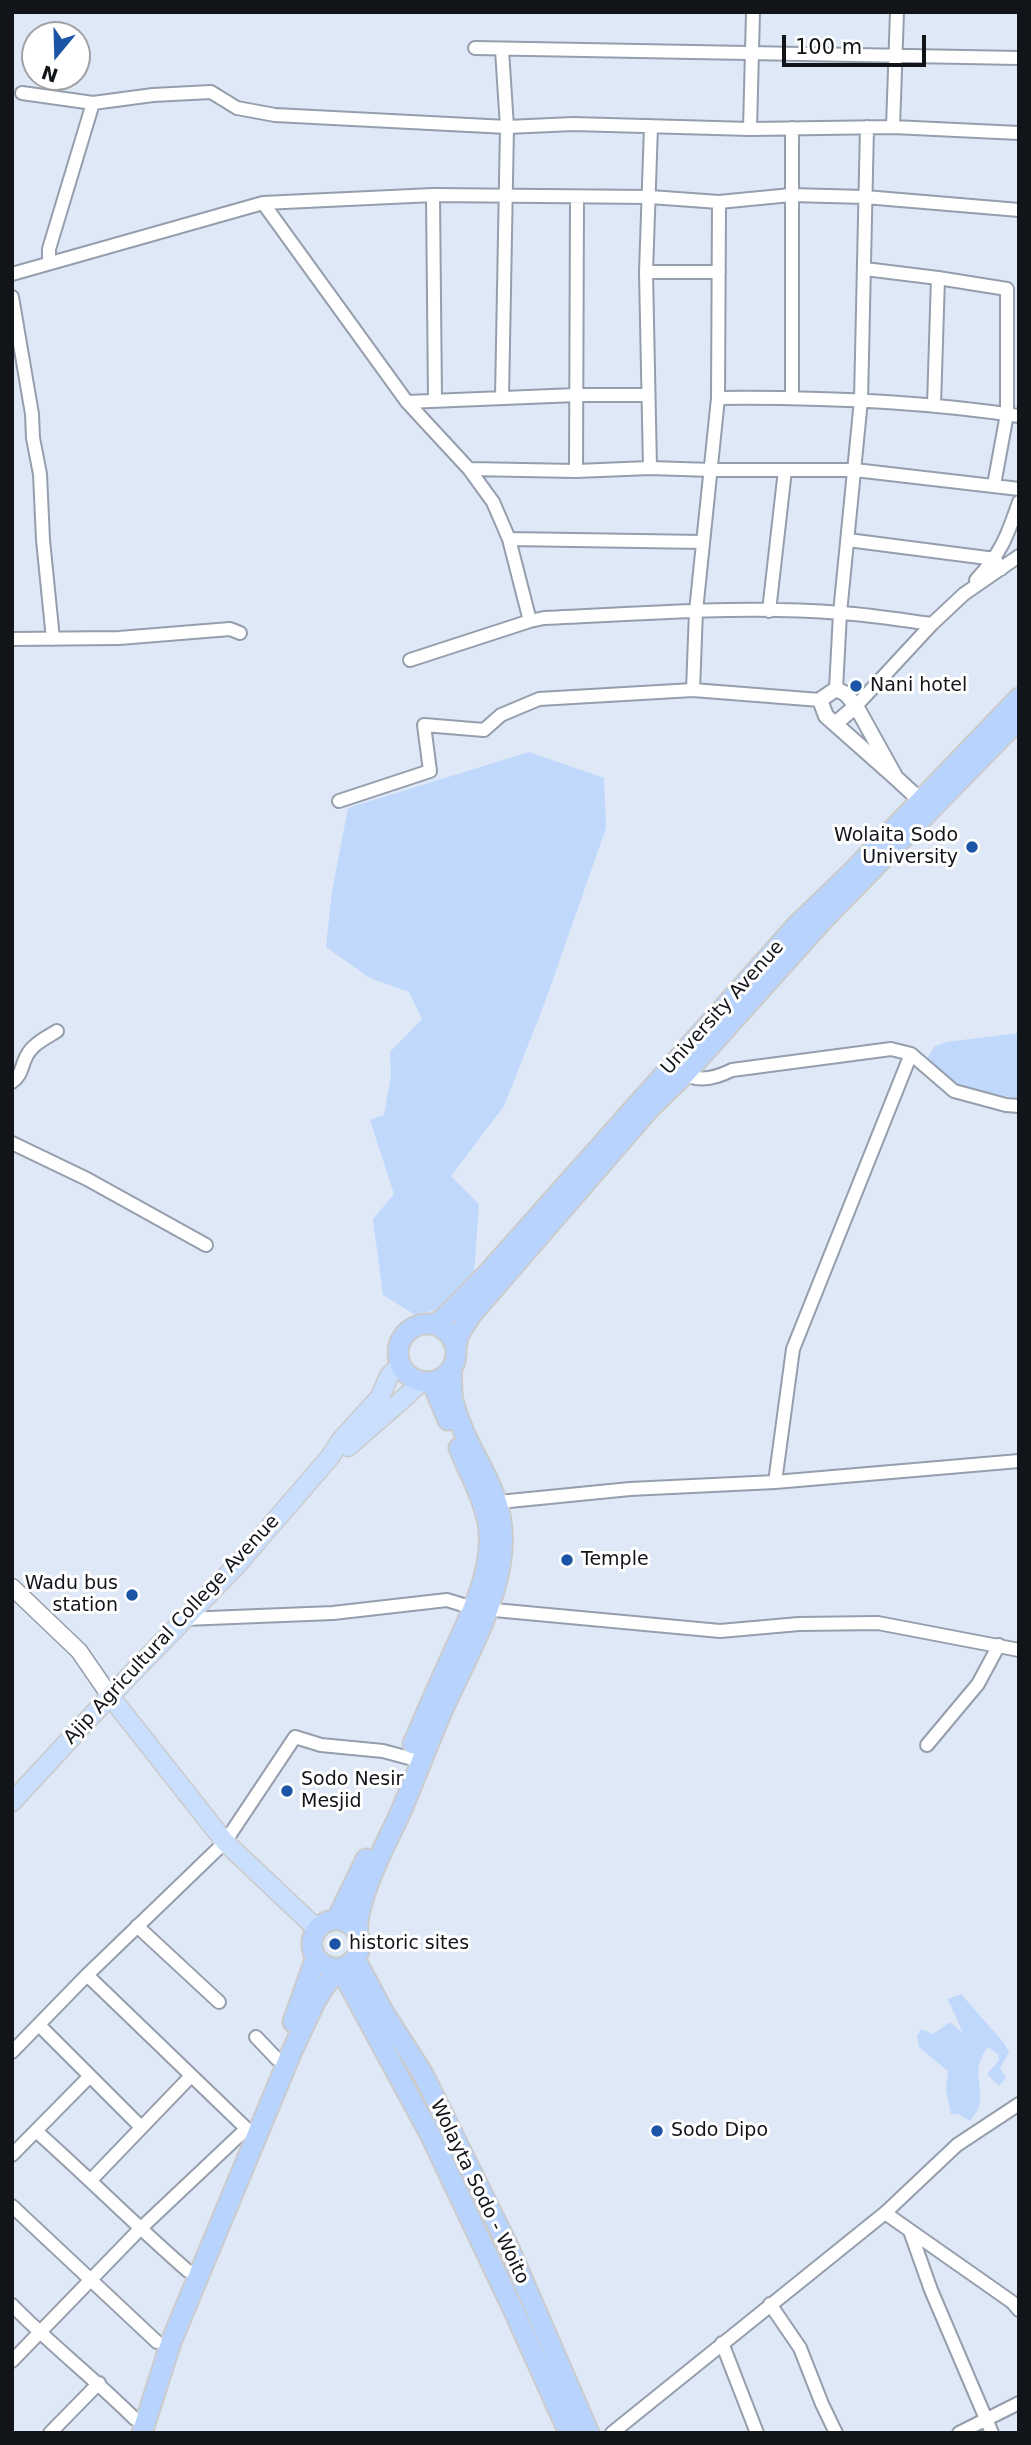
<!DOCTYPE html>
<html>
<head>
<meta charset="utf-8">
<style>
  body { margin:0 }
  #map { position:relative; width:1031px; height:2445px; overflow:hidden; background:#dee8f6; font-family:"DejaVu Sans",sans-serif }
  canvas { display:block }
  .frame { position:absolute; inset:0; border:14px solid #111419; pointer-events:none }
  .north { position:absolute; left:21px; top:21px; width:70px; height:70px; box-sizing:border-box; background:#fff; border:2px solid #a0a1a3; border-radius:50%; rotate:199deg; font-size:19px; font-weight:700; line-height:28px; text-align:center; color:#111419 }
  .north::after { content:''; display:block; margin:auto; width:24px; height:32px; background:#1c55a6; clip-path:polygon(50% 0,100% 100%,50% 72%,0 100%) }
  .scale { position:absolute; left:782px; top:35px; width:144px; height:32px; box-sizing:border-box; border:4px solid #111419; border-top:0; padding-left:9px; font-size:21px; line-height:24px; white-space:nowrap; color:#111419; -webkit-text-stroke:5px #fff; paint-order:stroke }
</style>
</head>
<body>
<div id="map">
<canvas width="1031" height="2445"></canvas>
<div class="frame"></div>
<div class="north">N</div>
<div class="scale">100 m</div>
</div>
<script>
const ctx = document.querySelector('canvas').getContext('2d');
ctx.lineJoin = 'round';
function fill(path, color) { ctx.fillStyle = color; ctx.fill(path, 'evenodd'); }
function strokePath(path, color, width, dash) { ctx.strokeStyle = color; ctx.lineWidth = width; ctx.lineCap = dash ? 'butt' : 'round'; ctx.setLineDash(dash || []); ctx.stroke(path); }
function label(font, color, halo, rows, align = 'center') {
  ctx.font = font + ' "DejaVu Sans",sans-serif'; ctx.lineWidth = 6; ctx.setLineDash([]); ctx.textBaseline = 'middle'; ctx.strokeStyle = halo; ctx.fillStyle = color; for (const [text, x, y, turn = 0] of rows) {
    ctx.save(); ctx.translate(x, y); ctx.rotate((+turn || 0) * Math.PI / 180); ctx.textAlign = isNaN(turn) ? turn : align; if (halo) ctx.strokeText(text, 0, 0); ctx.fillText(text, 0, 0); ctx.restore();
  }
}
fill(new Path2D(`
  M529 752 604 778 606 828 545 1002 504 1106 451 1176 479 1204 474 1274 447 1305 417 1316 383 1295 373 1219 394 1194 370 1120 384 1115 391 1075 390 1052 422 1019 409 992 370 978 326 947 332 891 348 808Z
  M1019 1033V1098L961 1090 925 1062 934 1047 946 1042Z
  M961 1994 1004 2043 1009 2052 1000 2068 1006 2078 999 2086 987 2074 999 2060 998 2054 988 2047C969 2072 985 2085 979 2107 978 2111 972 2117 970 2121L958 2114H951L946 2090 948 2071 919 2047 917 2036 921 2029 933 2034 950 2022 963 2033 948 1999Z`), '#c0d8fb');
const minor = new Path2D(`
  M475 48 1019 58
  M22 93 93 103
  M893 127 897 12
  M750 129 753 12
  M433 195 435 400
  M263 203 407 402 469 469 493 502 509 539 530 621 544 618C643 614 743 605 841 613 871 615 902 620 932 624
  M49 263V249L93 103 153 95 211 92 237 108 275 115 507 127 573 124 750 129 893 127 1019 133
  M865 269 938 278 1007 289V414L994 485
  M646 272H719
  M12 274 263 203 433 195 650 197 719 202
  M12 297 32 414 33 438 40 474 43 540 53 639
  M792 397V128
  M502 398 507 127 502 50
  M718 398C819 397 919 401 1019 416
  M407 402 576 395H648
  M934 405 938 278
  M650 468 646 272 651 126
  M469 469 576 471 650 468 712 470H855L1019 489
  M576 471 577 197
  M509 539 703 542
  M848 540 995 559 1001 569
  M976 580C1001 553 1007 537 1019 502
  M769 611 785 470
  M12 639 119 638 230 629 240 633
  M410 660 530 621
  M836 689 840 613 861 400 867 127
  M693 690 696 611 718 398 719 202 791 195 865 197 1019 210
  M856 706 932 624 964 594 1019 556
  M339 801 430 771 424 725 484 730 501 715 539 699 693 690 820 700
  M681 1071C696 1084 716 1078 732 1070L891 1049 911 1054 954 1091 1006 1105 1019 1106
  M12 1082C22 1075 21 1067 26 1057 32 1044 46 1038 57 1031
  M12 1143 87 1179 206 1245
  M775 1482 793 1349 911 1054
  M499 1502 630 1489 775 1482 1019 1461
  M184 1619 333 1613 447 1600 473 1608 720 1631 799 1624 878 1623 1019 1650
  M927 1745 978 1684 999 1645
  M137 1926 219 2002
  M87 1975 250 2132
  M39 2025 141 2127
  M256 2037 277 2059
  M12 2052 87 1975 225 1842 295 1737 321 1745 383 1751 420 1761
  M36 2131C88 2177 136 2226 188 2271
  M12 2155 89 2077
  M91 2180 191 2076
  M12 2206 157 2342
  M885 2213 1012 2302 1019 2310
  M910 2231 931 2290 992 2433
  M770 2304 800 2348 822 2404 836 2433
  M12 2305C51 2345 95 2379 135 2419
  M722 2343 757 2433
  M12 2361 139 2230 245 2130
  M50 2433 99 2383
  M612 2433 885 2213 957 2145 1019 2104
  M959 2433 1019 2403`);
const tertiary = new Path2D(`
  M856 706 896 778 920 800
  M835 724 856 706 846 694 836 689 820 700 826 716 896 778`);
const secondary = new Path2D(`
  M12 1587 79 1651 110 1696`);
const primary = new Path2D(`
  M348 1447C372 1425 398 1405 421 1382
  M110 1696 225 1842 317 1929
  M12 1802 110 1696 236 1566 330 1457 341 1440 380 1397 389 1376 400 1365`);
const trunk = new Path2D(`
  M398 1353a29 29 0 1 1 58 0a29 29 0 1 1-58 0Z
  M435 1324 447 1315 487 1274 797 925 852 872 1019 698
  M456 1347 459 1334 471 1315 650 1108 685 1074 823 920 1019 719
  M432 1382 448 1420
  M413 1744C425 1716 437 1688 450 1660 468 1619 496 1570 488 1523 483 1497 469 1472 459 1448
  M337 1919 366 1859
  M312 1944a24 24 0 1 1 48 0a24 24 0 1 1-48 0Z
  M358 1932C355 1903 385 1845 398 1818 414 1782 427 1745 443 1709 464 1663 491 1616 500 1566 513 1491 470 1466 453 1401 451 1391 452 1380 451 1369
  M355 1959 384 2013 423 2074 508 2246 589 2433
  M293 2022 316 1957
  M142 2433 171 2342 292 2051 315 2002 325 1986 340 1968 431 2136 514 2311 569 2433`);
strokePath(minor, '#959eac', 16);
strokePath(tertiary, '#959eac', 18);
strokePath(secondary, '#959eac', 19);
strokePath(primary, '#cbcbcc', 21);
strokePath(trunk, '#cbcbcc', 23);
strokePath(minor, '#fff', 12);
strokePath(tertiary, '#fff', 14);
strokePath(secondary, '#fff', 16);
strokePath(primary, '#cadffe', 18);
strokePath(trunk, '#b8d4fe', 19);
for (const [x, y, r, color] of [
  [856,686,7,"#1c55a6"],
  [972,847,7,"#1c55a6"],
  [567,1560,7,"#1c55a6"],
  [132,1595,7,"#1c55a6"],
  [287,1791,7,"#1c55a6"],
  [335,1944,7,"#1c55a6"],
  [657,2131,7,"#1c55a6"]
]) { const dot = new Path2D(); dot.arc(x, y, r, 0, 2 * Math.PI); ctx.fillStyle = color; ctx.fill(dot); strokePath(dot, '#fff', 2.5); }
label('19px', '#111419', '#fff', [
  ["Nani hotel",870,686],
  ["Wolaita Sodo",958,836,"right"],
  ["University",958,858,"right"],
  ["Temple",581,1560],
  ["Wadu bus",118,1584,"right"],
  ["station",118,1606,"right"],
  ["Sodo Nesir",301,1780],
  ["Mesjid",301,1802],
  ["historic sites",349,1944],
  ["Sodo Dipo",671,2131]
], 'left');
label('19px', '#111419', '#fff', [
  ["University Avenue",723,1008,-48],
  ["Ajip Agricultural College Avenue",172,1630,-47],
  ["Wolayta Sodo - Woito",479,2192,64]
]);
</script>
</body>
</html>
